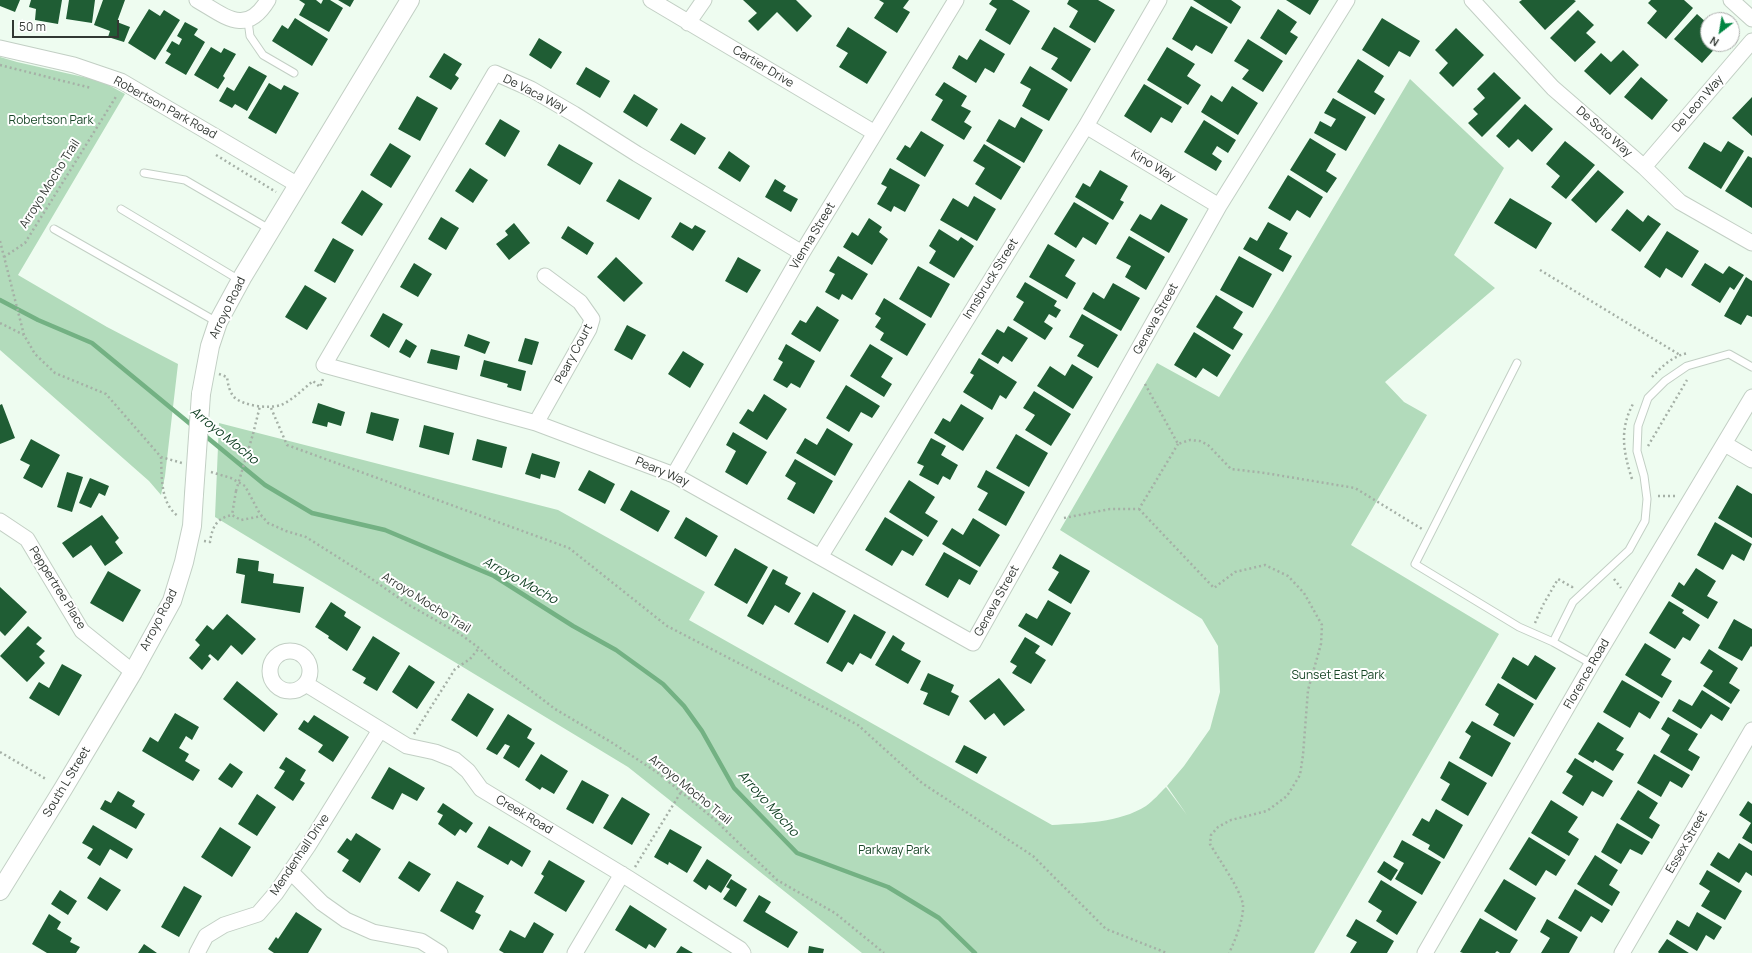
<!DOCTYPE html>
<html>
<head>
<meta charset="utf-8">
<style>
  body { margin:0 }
  #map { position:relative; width:1752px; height:953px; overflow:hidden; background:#eefcf0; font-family:Manrope,sans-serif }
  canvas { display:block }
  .north { position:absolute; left:1700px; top:12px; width:40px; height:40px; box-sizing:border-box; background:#fff; border:1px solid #adafad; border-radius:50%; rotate:211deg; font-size:11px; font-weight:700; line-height:16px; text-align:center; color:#323833 }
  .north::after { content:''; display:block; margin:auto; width:14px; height:18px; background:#018642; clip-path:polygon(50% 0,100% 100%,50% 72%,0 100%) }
  .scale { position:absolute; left:12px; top:20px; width:107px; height:18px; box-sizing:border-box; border:2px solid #323833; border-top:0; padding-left:5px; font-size:12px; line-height:14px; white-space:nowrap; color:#323833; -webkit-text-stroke:3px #fff; paint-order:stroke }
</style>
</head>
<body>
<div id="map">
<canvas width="1752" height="953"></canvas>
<div class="north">N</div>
<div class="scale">50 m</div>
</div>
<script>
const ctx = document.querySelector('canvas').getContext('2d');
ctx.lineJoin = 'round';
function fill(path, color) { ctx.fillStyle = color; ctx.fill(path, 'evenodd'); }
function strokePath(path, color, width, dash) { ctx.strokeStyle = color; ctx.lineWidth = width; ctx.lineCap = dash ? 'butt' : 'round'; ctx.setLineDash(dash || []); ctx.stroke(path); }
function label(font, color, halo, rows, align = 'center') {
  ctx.font = font + ' Manrope,sans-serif'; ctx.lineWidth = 4; ctx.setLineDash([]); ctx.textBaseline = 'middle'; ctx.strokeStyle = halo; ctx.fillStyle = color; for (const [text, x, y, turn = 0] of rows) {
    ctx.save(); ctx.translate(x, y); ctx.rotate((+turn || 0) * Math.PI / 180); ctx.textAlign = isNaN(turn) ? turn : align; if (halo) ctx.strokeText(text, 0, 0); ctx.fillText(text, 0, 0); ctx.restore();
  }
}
fill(new Path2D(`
  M0 57 17 62 101 81 125 94 18 275 107 327 178 364 165 476 161 495 149 481 0 350Z
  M1410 79 1504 168 1454 255 1495 288 1385 382 1404 402 1427 415 1351 545 1499 634 1314 953H862L628 767 215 517 219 423 558 510 705 592 689 620 1052 825C1083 823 1119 823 1146 806 1153 801 1160 793 1166 787L1187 815 1167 786 1184 766 1210 729 1220 692 1218 646 1202 619 1060 530 1157 363 1219 397 1272 311Z`), '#b2dbbb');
strokePath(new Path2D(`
  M0 300 38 320 92 343 194 427
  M203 434 265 485 312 513 385 530 494 576 573 626 616 650 663 684 684 706 702 731 734 788 797 853 888 887 939 918 975 953`), '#73b183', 4.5);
fill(new Path2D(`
  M0 0H20L15 12 0 6Z
  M31 0H62L58 24 35 20 36 9 29 7Z
  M69 0H95L92 23 66 19Z
  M103 0H125L117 22 130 27 124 42 108 37 110 31 94 25Z
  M299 0H316L321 4 323 0H330L343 8 329 32 299 15 305 4Z
  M338 0H354L350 7Z
  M743 0H796L812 16 797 32 777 12 758 31 748 21 757 13Z
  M879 0H909L903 8 910 12 897 33 874 18 884 3Z
  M992 0H1012L1030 11 1010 45 985 30 997 9 989 4Z
  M1069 0H1098L1115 10 1095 43 1069 27 1078 11 1067 4Z
  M1193 0H1231L1241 7 1231 24Z
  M1286 0H1319L1310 15Z
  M1522 0H1574L1576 1 1545 30 1519 2Z
  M1651 0H1684L1693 8 1666 39 1647 23 1657 11 1648 3Z
  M1191 6 1228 27 1212 54 1196 45 1192 51 1172 39Z
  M149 9 160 16 164 10 180 20 155 60 128 43Z
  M1278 9 1297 22 1290 32 1298 37 1286 55 1260 38Z
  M1578 10 1594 25 1586 33 1596 42 1575 62 1550 38Z
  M1697 14 1708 24 1704 30 1708 34V44H1719L1702 63 1674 39Z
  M295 18 328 39 312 66 272 41 282 25 288 29Z
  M1382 18 1420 41 1410 57 1399 51 1389 67 1362 50Z
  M185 22 198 29 194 35 205 42 186 75 165 63 171 54 166 51 172 41 179 45 182 39 177 36Z
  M848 27 887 52 867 84 839 67 848 53 836 46Z
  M1054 27 1091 49 1071 82 1051 69 1058 58 1041 49Z
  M1456 28 1484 55 1453 87 1439 73 1448 63 1435 50Z
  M539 38 562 52 551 69 529 55Z
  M980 39 1005 54 994 73 985 68 976 83 952 68 959 55 967 60Z
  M1248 39 1283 61 1263 92 1242 79 1249 70 1234 61Z
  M211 47 221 53 224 48 236 54 223 76 225 78 218 89 194 75Z
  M1167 47 1195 64 1187 76 1201 85 1188 105 1147 80Z
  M1623 50 1639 65 1610 95 1584 71 1601 53 1611 62Z
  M444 53 462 64 455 75 459 78 451 90 429 77Z
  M1358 59 1384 76 1374 92 1385 99 1375 115 1337 92Z
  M249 66 267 76 247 111 235 104 232 108 219 101 227 87 234 91Z
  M1030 66 1068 89 1049 121 1022 106 1031 89 1020 83Z
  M586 67 610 81 600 98 576 84Z
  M1494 72 1521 98 1482 137 1468 123 1478 114 1473 109 1485 98 1477 89Z
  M1641 77 1668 100 1652 120 1624 97Z
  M944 82 967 96 961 106 971 111 964 122 972 127 964 140 931 120 943 100 935 95Z
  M269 83 281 90 284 85 299 93 276 134 248 118Z
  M1144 84 1182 107 1172 123 1161 117 1151 133 1124 116Z
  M1232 86 1258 103 1238 135 1201 112 1211 95 1222 102Z
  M634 94 658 109 647 127 623 112Z
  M417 96 438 108 420 141 398 129Z
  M1752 97V136L1732 118Z
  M1333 98 1366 117 1346 151 1314 133 1320 121 1331 127 1336 119 1324 113Z
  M1525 104 1553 129 1532 152 1518 139 1509 148 1496 136Z
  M1021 117 1043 130 1024 163 986 141 999 119 1015 128Z
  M500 119 520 131 505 157 485 144Z
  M1204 120 1236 140 1228 153 1217 146 1212 154 1222 161 1216 171 1184 152Z
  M681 123 706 138 695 155 670 140Z
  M921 131 944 145 925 177 896 159 905 145 910 148Z
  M1310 138 1336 154 1326 171 1337 178 1327 193 1290 170Z
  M1565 141 1595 165 1566 199 1551 187 1560 176 1546 164Z
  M1728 141 1744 151 1721 189 1688 168 1704 142 1721 152Z
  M390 143 411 156 391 188 370 175Z
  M559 144 593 163 580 185 547 165Z
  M984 144 1021 167 1001 200 975 184 985 168 973 161Z
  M729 151 750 166 740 182 718 168Z
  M1748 156 1752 158V208L1725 191Z
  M470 168 488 180 473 203 455 191Z
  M890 168 920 185 905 212 894 206 891 212 877 204 887 187 881 184Z
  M1100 170 1128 186 1120 200 1124 202 1113 220 1075 197 1083 183 1090 187Z
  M1598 170 1624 192 1596 223 1571 200Z
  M1288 175 1323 197 1310 218 1297 210 1290 221 1268 208Z
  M619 179 652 198 639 220 606 201Z
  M775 179 786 186 783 191 798 199 791 212 765 197Z
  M362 190 383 204 362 236 341 223Z
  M974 196 996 209 977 241 940 220 953 198 968 207Z
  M1510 198 1552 223 1536 249 1494 223Z
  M1074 202 1109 223 1096 245 1083 237 1076 248 1054 234Z
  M1161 204 1188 219 1169 253 1130 230 1140 214 1151 220Z
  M1627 209 1643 222 1648 215 1661 224 1640 252 1611 230Z
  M441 217 459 228 446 250 428 239Z
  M869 218 882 227 879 232 888 239 872 265 843 247 852 232 858 236Z
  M680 222 692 229 695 225 706 231 693 251 671 237Z
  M1268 222 1288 233 1279 249 1292 256 1283 272 1243 249 1250 237 1257 241Z
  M514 223 530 243 509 260 496 244 508 235 505 231Z
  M568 226 594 243 587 255 561 238Z
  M939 229 958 241 961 237 974 246 954 278 929 263 936 251 929 246Z
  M1667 231 1699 251 1682 278 1666 268 1660 278 1644 267Z
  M1129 236 1165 257 1146 290 1125 277 1131 266 1116 258Z
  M333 238 354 250 335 283 314 271Z
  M1048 244 1075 260 1065 276 1076 283 1067 299 1029 277Z
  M838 256 868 274 852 300 842 294 839 300 825 292 835 274 829 271Z
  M1239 256 1272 274 1253 308 1220 290Z
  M616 257 643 283 624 302 597 277Z
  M738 257 761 270 747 293 725 281Z
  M414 263 432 274 418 297 400 287Z
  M1705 263 1723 274 1729 266 1744 275 1734 290 1730 287 1720 303 1691 285Z
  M918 266 950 284 931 318 899 299Z
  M1746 277 1752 281V317L1747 315 1741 325 1724 316Z
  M1025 282 1057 301 1054 306 1061 310 1056 318 1049 314 1044 322 1053 328 1045 340 1013 320 1024 302 1016 297Z
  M1113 283 1140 298 1121 331 1083 309 1093 292 1104 299Z
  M305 285 327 298 307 330 285 317Z
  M1216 295 1243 312 1233 328 1243 334 1233 350 1196 327Z
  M884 298 926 324 907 356 880 340 884 333 875 327 881 318 875 314Z
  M817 306 839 320 820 352 791 334 800 320 806 323Z
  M383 313 403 324 389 348 370 336Z
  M1082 314 1118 335 1098 368 1077 356 1084 345 1069 337Z
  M627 325 646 335 632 360 614 350Z
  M1008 326 1028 338 1012 362 1003 356 998 364 981 354 997 329 1004 333Z
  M1194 332 1231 355 1217 377 1203 368 1196 378 1174 365Z
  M468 334 490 342 485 354 464 346Z
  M525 338 539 342 532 365 518 361Z
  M406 339 417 346 410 358 399 352Z
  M786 344 815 361 800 388 791 383 787 388 773 380 783 362 778 359Z
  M870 344 893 358 881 377 892 384 884 397 850 376Z
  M431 349 460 356 457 370 427 363Z
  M683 351 704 364 690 388 668 374Z
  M979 358 1017 382 1006 399 1000 395 992 410 963 392 974 375 970 373Z
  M484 360 526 371 521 391 507 387 508 384 480 376Z
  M1072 364 1093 377 1073 409 1037 386 1050 366 1065 376Z
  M846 385 880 406 872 418 861 412 849 432 826 418Z
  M1034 391 1071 414 1051 446 1025 430 1035 415 1023 408Z
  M764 394 787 409 767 440 739 423 748 409 753 412Z
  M318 403 345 412 341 426 328 422 327 427 312 423Z
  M2 404 15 438 0 444V405Z
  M961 404 984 418 963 451 934 433 943 418 950 422Z
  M371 412 399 419 393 441 366 433Z
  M424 425 454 433 449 455 419 447Z
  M827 428 853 444 835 476 796 453 805 438 817 445Z
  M733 432 767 452 747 485 725 472 736 451 726 445Z
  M1016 434 1048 453 1029 487 996 468Z
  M931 438 946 446 941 455 958 465 950 480 943 476 938 485 919 475 924 466 917 463Z
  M31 439 60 455 42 488 23 478 30 465 20 460Z
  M477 439 507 447 502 468 472 460Z
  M532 453 560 462 555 478 541 474 540 479 525 474Z
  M795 459 833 481 814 514 787 499 796 483 785 476Z
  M589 470 615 484 605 504 578 490Z
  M986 470 1025 492 1006 526 978 510 988 493 977 487Z
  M67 472 83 477 72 512 57 507Z
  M90 478 109 486 105 496 99 493 91 508 79 503Z
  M909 480 935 497 925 513 938 521 928 537 889 512Z
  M1737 485 1752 494V538L1718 518Z
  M631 490 670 511 658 532 620 510Z
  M102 515 119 538 115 542 123 553 105 566 91 545 73 558 62 543Z
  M686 517 718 536 706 557 674 538Z
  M885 517 923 540 913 556 902 550 892 566 865 550Z
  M973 518 1000 535 980 567 942 544 952 528 963 535Z
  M1715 522 1752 544 1744 561 1732 554 1723 570 1697 555Z
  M735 548 768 567 747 604 714 585Z
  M944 552 978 571 970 585 959 579 948 598 925 585Z
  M1060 554 1090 571 1071 604 1048 590 1059 572 1052 568Z
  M238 558 259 561 258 571 274 574 273 583 304 587 300 613 241 603 245 575 236 573Z
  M1696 568 1716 581 1707 596 1718 602 1708 619 1671 596 1679 582 1684 586Z
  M773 569 788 577 785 584 801 593 789 613 775 605 763 625 747 616Z
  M108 571 141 590 123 622 90 603Z
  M0 587 27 612 5 636 0 631Z
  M813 592 846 611 828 643 794 624Z
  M1048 600 1071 613 1052 646 1018 626 1026 613 1037 619Z
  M1669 601 1684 610 1682 613 1700 625 1690 641 1683 637 1675 649 1649 633Z
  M331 602 346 612 344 616 361 627 347 651 328 638 329 636 315 627Z
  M227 614 256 639 242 655 231 645 218 661 210 654 208 656 211 659 202 670 189 658 200 645 195 640 207 625 213 630Z
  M854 614 886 632 871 659 860 653 853 665 848 662 842 672 826 663Z
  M1734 619 1752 629V647L1751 646 1742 661 1718 648Z
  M28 626 42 638 36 644 45 651 39 657 45 663 27 682 0 656Z
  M893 635 905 643 901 650 921 661 908 684 875 665Z
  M373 636 400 653 377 691 363 683 366 678 352 670Z
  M1025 637 1040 646 1035 653 1046 660 1031 684 1012 673 1017 666 1010 662Z
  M1645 643 1671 659 1661 675 1672 681 1662 698 1625 675Z
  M1709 649 1738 668 1729 683 1740 690 1731 704 1703 686 1713 671 1700 663Z
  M1535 655 1556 668 1536 700 1501 678 1513 657 1528 666Z
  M62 664 82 675 59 716 29 698 39 682 49 688Z
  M409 665 435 682 417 709 392 692Z
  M928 673 954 685 951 692 959 696 949 716 923 704 928 693 920 690Z
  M999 678 1025 710 1004 726 994 713 985 720 969 701Z
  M1622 680 1660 702 1650 719 1639 712 1630 728 1603 712Z
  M237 681 278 714 264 732 223 699Z
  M1498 683 1534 704 1514 737 1493 725 1499 714 1485 705Z
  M1702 690 1730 708 1722 721 1711 714 1701 729 1672 711 1679 699 1692 706Z
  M468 693 494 709 477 737 451 720Z
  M175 713 199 727 192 740 186 736 179 748 189 754 185 761 200 770 193 781 142 751 150 737 158 742Z
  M508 714 532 729 527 738 535 743 519 768 503 758 510 746 505 744 497 755 486 749Z
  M314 715 349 737 333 762 318 752 323 745 298 729 304 720 308 723Z
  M1668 717 1698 734 1688 750 1700 757 1692 771 1660 752 1670 735 1661 729Z
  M1472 721 1511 743 1492 777 1459 758 1471 736 1465 732Z
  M1598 722 1624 738 1616 750 1624 754 1613 771 1595 760 1593 763 1578 754Z
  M964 745 987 757 977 774 955 762Z
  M541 754 568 771 554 794 542 787 540 790 525 780Z
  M1654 754 1690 775 1682 788 1670 781 1661 797 1637 783Z
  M286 757 306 770 300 780 305 783 293 801 274 788 285 771 279 768Z
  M1575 758 1613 781 1603 797 1592 791 1583 806 1562 793 1573 776 1566 772Z
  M1449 761 1487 783 1468 816 1441 800 1450 784 1440 778Z
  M230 763 243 772 232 788 218 779Z
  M389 767 425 788 417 801 402 793 393 810 371 798Z
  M582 780 609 795 593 824 566 809Z
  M1638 790 1658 803 1649 818 1660 825 1652 839 1620 819Z
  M118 791 135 801 132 806 145 814 136 829 100 809 105 800 111 803Z
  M257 794 276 807 257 836 238 824Z
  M622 797 650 814 632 845 603 828Z
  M1551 800 1578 817 1568 832 1579 839 1569 856 1531 833Z
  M1748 801 1752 804V844L1742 838 1751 823 1739 815Z
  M443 803 473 823 466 833 460 829 455 836 438 824 443 815 437 812Z
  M1436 809 1463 825 1444 859 1428 849 1430 845 1412 835 1422 818 1429 822Z
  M1617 823 1650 842 1642 855 1630 849 1621 864 1601 852Z
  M93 825 133 849 127 859 110 849 100 866 87 858 93 849 82 843Z
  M489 826 531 851 522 867 511 860 508 865 477 847Z
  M220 827 251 847 232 877 201 857Z
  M670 829 702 847 687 873 669 862 668 865 654 857Z
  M356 833 381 849 360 883 342 871 349 860 337 852 347 838 351 841Z
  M1529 837 1566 860 1556 876 1546 870 1536 886 1509 869Z
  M1402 840 1441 862 1422 895 1395 879 1404 863 1393 857Z
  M1739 843 1752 851V876L1746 872 1739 883 1710 865 1718 852 1729 859Z
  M1595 855 1618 870 1609 885 1620 892 1612 906 1577 884Z
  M707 859 732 875 721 893 709 885 706 890 693 881Z
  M549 860 585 881 566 912 534 893 544 876 541 874Z
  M409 861 431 874 419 892 398 878Z
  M1384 861 1398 870 1391 881 1377 872Z
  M1707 870 1742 891 1725 920 1701 906 1710 891 1699 884Z
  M100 877 121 890 107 911 87 898Z
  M731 879 747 889 736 907 723 899 730 889 726 887Z
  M1504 879 1536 898 1516 931 1484 911Z
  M1381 880 1417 902 1397 935 1376 921 1382 911 1368 902Z
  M457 881 484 896 475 912 481 915 473 930 440 911Z
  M184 886 202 896 179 937 161 927Z
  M1575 889 1610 910 1602 923 1591 916 1581 932 1558 918Z
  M60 890 77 901 68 915 51 904Z
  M759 895 771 902 765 912 798 932 788 948 743 921Z
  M630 905 667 929 655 948 649 944 646 949 615 930Z
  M296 912 322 929 308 953H274L268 949 276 937 278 939Z
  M1697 912 1722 927 1714 940 1706 935 1697 951 1669 934 1677 920 1689 927Z
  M49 914 61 922 57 929 72 938 70 942 80 947 76 953H47L32 944Z
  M1480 918 1518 940 1510 953H1500L1497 951 1495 953H1463L1460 952Z
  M1356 919 1394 941 1387 953H1350L1357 942 1346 936Z
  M1547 919 1578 937 1569 953H1541L1550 938 1540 932Z
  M534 922 554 934 543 953H504L499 950 510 930 525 938Z
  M1667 939 1689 953H1659L1658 952Z
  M144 944 157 953H138Z
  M681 946 693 953H676Z
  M809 946 824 949 823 953H808Z`), '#1f5d34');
const service = new Path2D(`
  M248 21 250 36 263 55 294 73
  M144 173 185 180 271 230
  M121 209 241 281
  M54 229 217 322
  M1517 363 1415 564 1519 627 1553 642 1592 664
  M1553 642 1573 602 1629 550 1645 521 1647 499 1644 476 1637 451 1638 426 1648 398 1665 381 1687 366 1729 354 1752 367`);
const minor = new Path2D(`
  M197 0C225 16 246 37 268 0
  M651 0 875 133
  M1472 0 1553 88 1644 167 1680 202 1752 243
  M1731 0 1752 19
  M688 23 704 0
  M0 48 74 65 121 81 298 185
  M1086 126 1219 206
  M1644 167 1752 41
  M802 253 637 154 574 114 531 89 495 73 324 365 536 423 674 475 973 643 1219 206 1347 0
  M536 423 589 329 592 319 580 302 545 276
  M1725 444 1752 460
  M674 475 802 253 956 0
  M0 521 27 539 82 631 133 672
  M820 557 1086 126 1159 0
  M270 671a20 20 0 1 1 40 0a20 20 0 1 1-40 0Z
  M306 684 407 746 435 752 455 760 468 771 481 789 628 878 740 949 743 953
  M291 872 322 903 346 920 373 932 421 941 440 953
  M197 953 206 936 224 925 258 914 276 893 308 846 380 730
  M575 953 622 874
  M1425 953 1592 664 1752 397
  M1622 953 1752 730`);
const tertiary = new Path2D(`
  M201 394 210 346 218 322 243 276 410 0
  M0 891 63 789 133 672 172 601 184 562 192 526 194 494`);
strokePath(service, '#c2cfc4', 9);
strokePath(minor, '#c2cfc4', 17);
strokePath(tertiary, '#c2cfc4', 20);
strokePath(new Path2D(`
  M0 65 91 88
  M216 155 276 192
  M0 241 24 335 35 354 55 373 106 394 161 457 182 463
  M4 257 25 243 117 95
  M1540 270 1680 355
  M0 323 24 335
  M219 374 227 377C228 384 229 391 234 397 243 406 269 409 281 405 293 400 303 389 313 381L320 387 323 379
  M1652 377C1662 366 1673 356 1688 353
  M1145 384 1178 444 1190 440 1200 441 1208 445 1231 469 1265 473 1355 488 1422 529
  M271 408 287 445 569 548 667 626 858 725 922 783 1033 856 1106 929 1167 953
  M253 434 260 406
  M1648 446 1687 380
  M161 457C162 477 160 503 178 516
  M211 472 231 478 245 486 260 514 268 523 286 531 306 537 366 575 409 605 460 634 479 648 491 660 555 709 611 742 658 773 714 819 777 880 835 913 884 953
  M1632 479C1623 451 1619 429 1634 402
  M236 491 232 515 241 520 262 516
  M1658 496H1675
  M1139 509 1214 588 1235 572 1265 565 1288 576 1304 593 1322 625 1321 644 1308 690 1303 755 1300 775 1287 796 1267 811 1231 820 1218 827 1211 835 1210 844C1218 858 1241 890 1243 905 1244 918 1235 941 1229 953
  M1064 518 1110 509H1139L1178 444
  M204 541 210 542C212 528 216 518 232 515
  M1614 579 1621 588
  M1535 623 1543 605 1558 579 1572 587 1574 585
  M414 734 455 669 470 659 479 648
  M0 752 46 779
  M635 867 681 792`), '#a5b0a6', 2.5, [2, 3]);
strokePath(service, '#fff', 7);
strokePath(minor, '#fff', 15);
strokePath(tertiary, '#fff', 18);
const tertiaryBridge = new Path2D(`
  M194 494 201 394`);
strokePath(tertiaryBridge, '#c2cfc4', 20, []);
strokePath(new Path2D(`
  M236 491 253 434`), '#a5b0a6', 2.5, [2, 3]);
strokePath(tertiaryBridge, '#fff', 18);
label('12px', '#323833', '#fff', [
  ["Cartier Drive",763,67,31],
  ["De Vaca Way",535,94,27],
  ["De Leon Way",1698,104,-49],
  ["Robertson Park Road",165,108,29],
  ["De Soto Way",1604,132,41],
  ["Kino Way",1153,166,31],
  ["Arroyo Mocho Trail",50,184,-58],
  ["Vienna Street",813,236,-59],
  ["Innsbruck Street",991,279,-58],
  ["Arroyo Road",228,308,-64],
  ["Geneva Street",1156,319,-61],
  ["Peary Court",574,354,-62],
  ["Peary Way",662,472,23],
  ["Peppertree Place",57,588,58],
  ["Geneva Street",997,601,-61],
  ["Arroyo Mocho Trail",426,603,32],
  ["Arroyo Road",159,620,-63],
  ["Florence Road",1587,674,-60],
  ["South L Street",67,782,-59],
  ["Arroyo Mocho Trail",690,790,39],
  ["Creek Road",524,815,31],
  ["Essex Street",1687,842,-60],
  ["Mendenhall Drive",300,855,-56]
]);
label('12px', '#1a4829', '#fff', [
  ["Robertson Park",51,121],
  ["Sunset East Park",1338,676],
  ["Parkway Park",894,851]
]);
label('italic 13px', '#08391b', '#fff', [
  ["Arroyo Mocho",224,436,39],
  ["Arroyo Mocho",520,581,29],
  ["Arroyo Mocho",768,804,48]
]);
</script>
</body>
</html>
